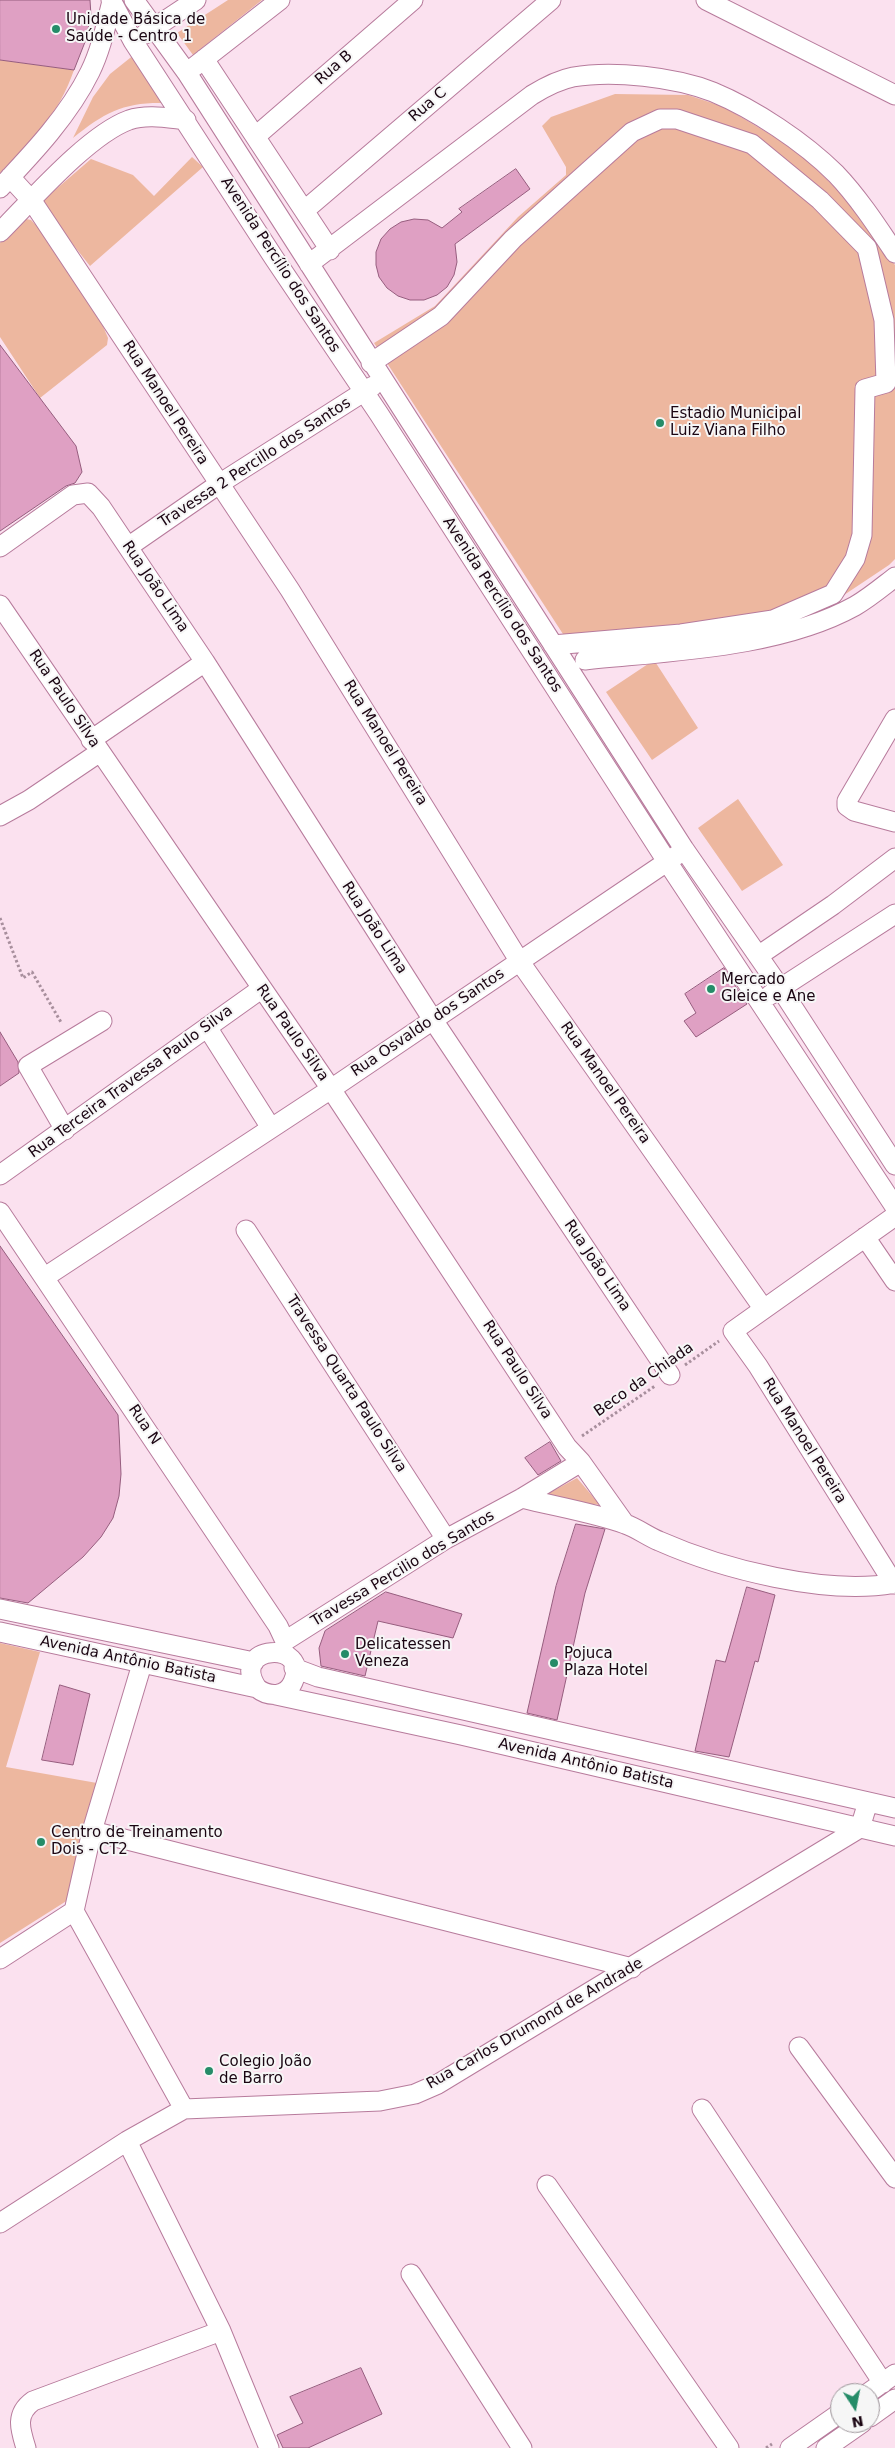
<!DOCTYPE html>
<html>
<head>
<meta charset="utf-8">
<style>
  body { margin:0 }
  #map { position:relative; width:895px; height:2448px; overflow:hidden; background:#fbe1ef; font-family:"DejaVu Sans",sans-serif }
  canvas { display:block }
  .north { position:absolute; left:830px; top:2383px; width:50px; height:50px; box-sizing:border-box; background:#f6f6f6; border:1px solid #9e969b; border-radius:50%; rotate:169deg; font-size:14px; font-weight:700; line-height:20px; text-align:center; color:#1a0512 }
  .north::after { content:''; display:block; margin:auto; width:18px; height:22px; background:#258c68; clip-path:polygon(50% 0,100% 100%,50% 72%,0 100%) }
</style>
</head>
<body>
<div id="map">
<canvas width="895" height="2448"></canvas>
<div class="north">N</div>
</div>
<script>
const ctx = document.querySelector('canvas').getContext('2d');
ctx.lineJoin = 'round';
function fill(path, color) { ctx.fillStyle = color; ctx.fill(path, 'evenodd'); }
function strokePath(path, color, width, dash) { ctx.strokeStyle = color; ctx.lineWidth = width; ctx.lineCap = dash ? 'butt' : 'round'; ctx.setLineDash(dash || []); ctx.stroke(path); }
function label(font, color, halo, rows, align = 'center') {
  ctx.font = font + ' "DejaVu Sans",sans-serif'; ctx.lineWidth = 4; ctx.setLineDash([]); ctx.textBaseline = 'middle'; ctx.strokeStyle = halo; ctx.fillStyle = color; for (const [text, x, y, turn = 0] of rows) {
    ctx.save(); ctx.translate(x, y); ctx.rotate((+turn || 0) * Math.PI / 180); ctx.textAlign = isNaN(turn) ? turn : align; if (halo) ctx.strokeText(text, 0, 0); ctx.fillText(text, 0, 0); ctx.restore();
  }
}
fill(new Path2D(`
  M228 0H262L193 55 177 33Z
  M135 54 165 103C124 102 105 112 73 138L93 97 110 74Z
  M0 60 74 70C58 116 33 139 0 173Z
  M615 94 688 95 724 107 800 152 845 198 895 265V559L889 565 826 607 574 651 374 343 435 306 518 217 566 175V167L542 126 551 117Z
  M192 157 203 167 90 266 40 203 91 159 133 175 154 196Z
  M26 219 31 220 38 227 103 326 108 338 107 345 40 398 0 337V243L13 228Z
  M654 660 698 728 652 760 606 692Z
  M738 799 783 865 742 891 698 828Z
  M577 1478 600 1505 540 1498Z
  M0 1643 40 1652 6 1767 97 1783 68 1900 0 1943Z`), '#edb79f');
const building = new Path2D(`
  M0 0H90L91 16 85 42 74 70 0 60Z
  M516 169 530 189 455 244 457 262 454 275 447 287 437 295 424 300H410L398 296 387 288 379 277 376 265V252L381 239 390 229 401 222 414 219 428 220 442 228 462 212 459 209Z
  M0 345 76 446 82 472 75 483 66 486 0 531Z
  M724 968 747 1004 696 1037 684 1021 696 1013 685 994Z
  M0 1032 18 1062 19 1073 0 1086Z
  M0 1246 118 1415 119 1431 121 1474 119 1496 113 1518 101 1537 83 1557 28 1603 0 1598Z
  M550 1442 561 1461 538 1475 525 1458Z
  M576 1524 605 1529 585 1593 557 1720 527 1713 556 1586Z
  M747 1587 775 1595 758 1662 755 1661 729 1757 695 1751 716 1660 725 1662Z
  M386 1592 462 1614 453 1638 378 1621 365 1676 321 1666 319 1648 325 1631Z
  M60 1685 90 1694 73 1765 42 1760Z
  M361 2368 382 2414 308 2448H283L277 2435 303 2423 290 2397Z`);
fill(building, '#dfa0c3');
strokePath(building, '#965d7e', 1);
const minor = new Path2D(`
  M111 0 133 41 274 258 379 414 668 863 895 1207
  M134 0 187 73 684 849 781 989 895 1165
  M706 0 895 95
  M145 34 196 0
  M204 59 330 250
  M194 67 280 0
  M256 136 413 0
  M10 177 32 201 290 590 520 962 763 1308
  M0 188C33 153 69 115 90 72 101 50 106 25 112 1
  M305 210 551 0
  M0 232C32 200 88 135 129 120 147 114 167 118 186 120
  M309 264 532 95C545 87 558 80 573 77 613 70 675 77 713 92 754 109 804 142 836 174 858 197 877 226 895 253
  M371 363 441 316 513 239 632 132 660 119H677L752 144 820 200 867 248 884 320 886 383 865 389 862 535 855 559 833 594 773 620 681 634 553 645
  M0 547 73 495 88 493 101 507 205 662 433 1020 670 1375
  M128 547 219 484 373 386
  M0 605 331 1089 567 1447 581 1462 625 1524
  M585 660C670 651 779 648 855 606 869 598 882 587 895 577
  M895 719 847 801V806L854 811 895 822
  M91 740 205 662
  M0 816 29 800 100 752
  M758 956 833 905 895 858
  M770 995 895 914
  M207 1027 271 1128
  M65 1130 28 1066 102 1021
  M0 1175 261 989
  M0 1212 278 1626 285 1641
  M246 1230 446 1539
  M865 1237 895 1281
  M45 1277 331 1089 677 855
  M522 1498C553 1506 595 1513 625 1524 637 1528 647 1536 659 1541 722 1569 827 1596 895 1583
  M894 1584 758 1366 733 1331 895 1216
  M0 1609 254 1662
  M0 1632 257 1688C268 1697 286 1698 293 1682 312 1640 228 1644 257 1688
  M285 1641 446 1539 522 1498 581 1462
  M142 1664 92 1831 74 1911 184 2109
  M294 1668 318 1677 895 1808
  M276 1695 461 1735 895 1836
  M92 1831 632 1968
  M0 1959 74 1911
  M799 2047 895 2178
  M702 2109 883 2383
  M127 2141 221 2331 269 2448
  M547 2185 729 2448
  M0 2223 127 2141 184 2109 380 2101 415 2094 438 2084 860 1828 868 1802
  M411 2274 522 2448
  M868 2393 895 2374
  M870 2417 895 2399
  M26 2448C20 2429 15 2414 33 2401L221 2331
  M790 2448 840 2413
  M826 2448 862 2423`);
strokePath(minor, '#b77b9c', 21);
strokePath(new Path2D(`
  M0 918 23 978 32 972 62 1024
  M685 1365 719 1341
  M582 1436 655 1386
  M766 2448 772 2444`), '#a88f9d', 3, [2.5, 2.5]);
strokePath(minor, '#fff', 19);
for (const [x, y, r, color] of [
  [56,29,5,"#258c68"],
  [660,423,5,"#258c68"],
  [711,989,5,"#258c68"],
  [345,1654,5,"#258c68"],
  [554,1663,5,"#258c68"],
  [41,1842,5,"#258c68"],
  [209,2071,5,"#258c68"]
]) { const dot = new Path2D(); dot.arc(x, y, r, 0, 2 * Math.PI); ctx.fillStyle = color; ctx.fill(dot); strokePath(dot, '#f6f6f6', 2); }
label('15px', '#1a0512', '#f6f6f6', [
  ["Unidade Básica de",66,20],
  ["Saúde - Centro 1",66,37],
  ["Estadio Municipal",670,414],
  ["Luiz Viana Filho",670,431],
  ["Mercado",721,980],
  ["Gleice e Ane",721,997],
  ["Delicatessen",355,1645],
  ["Veneza",355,1662],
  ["Pojuca",564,1654],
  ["Plaza Hotel",564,1671],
  ["Centro de Treinamento",51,1833],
  ["Dois - CT2",51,1850],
  ["Colegio João",219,2062],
  ["de Barro",219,2079]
], 'left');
label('15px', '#1a0512', '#f6f6f6', [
  ["Rua B",334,68,-41],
  ["Rua C",428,105,-41],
  ["Avenida Percílio dos Santos",280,265,57],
  ["Rua Manoel Pereira",165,403,57],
  ["Travessa 2 Percillo dos Santos",255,463,-33],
  ["Rua João Lima",155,587,56],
  ["Avenida Percílio dos Santos",502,605,57],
  ["Rua Paulo Silva",64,699,56],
  ["Rua Manoel Pereira",385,743,58],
  ["Rua João Lima",374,928,57],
  ["Rua Osvaldo dos Santos",428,1023,-34],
  ["Rua Paulo Silva",292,1033,55],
  ["Rua Terceira Travessa Paulo Silva",131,1082,-36],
  ["Rua Manoel Pereira",605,1083,55],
  ["Rua João Lima",597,1266,56],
  ["Rua Paulo Silva",517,1370,57],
  ["Beco da Chiada",644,1380,-35],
  ["Travessa Quarta Paulo Silva",346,1384,57],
  ["Rua N",144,1425,56],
  ["Rua Manoel Pereira",804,1441,58],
  ["Travessa Percilio dos Santos",403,1569,-31],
  ["Avenida Antônio Batista",128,1660,12],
  ["Avenida Antônio Batista",586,1764,13],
  ["Rua Carlos Drumond de Andrade",535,2024,-30]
]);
</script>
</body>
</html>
